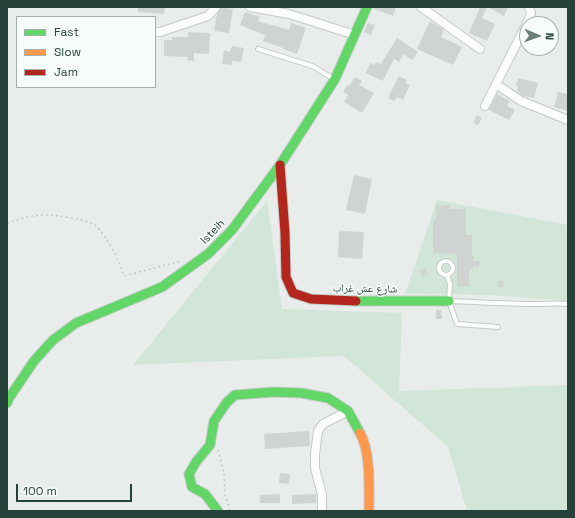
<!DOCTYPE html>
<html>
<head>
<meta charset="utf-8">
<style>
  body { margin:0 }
  #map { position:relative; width:575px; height:518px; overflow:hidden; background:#e8edeb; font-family:"Space Grotesk",sans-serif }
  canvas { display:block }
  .frame { position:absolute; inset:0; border:8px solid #24423a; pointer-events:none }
  .legend { position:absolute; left:16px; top:16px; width:140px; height:72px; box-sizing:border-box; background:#f7fbf9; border:1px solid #a3b1ad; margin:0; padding:5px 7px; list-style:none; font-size:12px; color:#24423a }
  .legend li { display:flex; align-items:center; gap:8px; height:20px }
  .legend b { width:20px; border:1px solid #a3b1ad }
  .north { position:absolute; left:519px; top:16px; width:40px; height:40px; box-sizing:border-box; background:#f7fbf9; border:1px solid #a3b1ad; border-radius:50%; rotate:92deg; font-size:11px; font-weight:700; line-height:16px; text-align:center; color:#24423a }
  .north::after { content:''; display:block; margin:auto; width:14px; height:18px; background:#697e78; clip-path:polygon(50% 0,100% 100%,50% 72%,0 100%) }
  .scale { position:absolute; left:16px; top:484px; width:116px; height:18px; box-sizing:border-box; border:2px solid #24423a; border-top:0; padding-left:5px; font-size:12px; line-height:14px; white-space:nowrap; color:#24423a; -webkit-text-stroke:3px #f7fbf9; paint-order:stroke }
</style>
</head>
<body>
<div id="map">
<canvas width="575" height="518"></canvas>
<div class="frame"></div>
<ul class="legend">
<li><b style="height:5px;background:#63d668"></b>Fast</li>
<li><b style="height:5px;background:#ff974d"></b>Slow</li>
<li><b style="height:5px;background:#b3261e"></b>Jam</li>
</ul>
<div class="north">N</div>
<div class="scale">100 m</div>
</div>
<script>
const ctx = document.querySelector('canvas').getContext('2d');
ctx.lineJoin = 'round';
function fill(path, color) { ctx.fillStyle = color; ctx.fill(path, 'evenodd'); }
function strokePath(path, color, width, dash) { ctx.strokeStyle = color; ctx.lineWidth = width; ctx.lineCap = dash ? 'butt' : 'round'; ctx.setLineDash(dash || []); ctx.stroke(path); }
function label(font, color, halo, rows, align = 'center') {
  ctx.font = font + ' "Space Grotesk","Noto Naskh Arabic",sans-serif'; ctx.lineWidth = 3; ctx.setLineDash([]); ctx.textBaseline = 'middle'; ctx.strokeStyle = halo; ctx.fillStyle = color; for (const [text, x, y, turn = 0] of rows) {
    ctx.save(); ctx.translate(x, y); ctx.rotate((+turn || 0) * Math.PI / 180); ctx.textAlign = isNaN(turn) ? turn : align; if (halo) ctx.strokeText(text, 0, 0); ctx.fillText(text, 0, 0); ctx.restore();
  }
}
fill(new Path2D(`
  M437 200 568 225V301L490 295 405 294Z
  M267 201 282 309 402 313 399 391 568 385V511H467L448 447 344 356 133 365Z`), '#d1e6d8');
fill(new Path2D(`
  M138 7H165L164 14 138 12Z
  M221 7 233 9 229 33 214 31 217 14Z
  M374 7H396L393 16 374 9Z
  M480 7H487L482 18 495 24 487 41 469 33Z
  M488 7H508L504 16Z
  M245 12 260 17 258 21 289 30 291 23 306 28 297 54 283 49V48L263 41 265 35 240 25Z
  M430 21 444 30 441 37 462 47 453 65 417 49Z
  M368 23 375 25 371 35 364 32Z
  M188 32 210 33 209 54 194 53V61L187 60 188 57 164 56V40H172V37H188Z
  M397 38 418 52 412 60 404 54 399 62 394 59 383 81 366 73 370 63 375 65 376 62 381 64Z
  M232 46 244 48 241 62 232 61V65L222 64 224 50 230 52Z
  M399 76 407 80 405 83 410 85 403 100 397 97 394 101 388 98Z
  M355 77 362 81 359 85 374 93 362 113 344 102 348 95 343 92 347 85 349 86Z
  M518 78 538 83 534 98 523 96 517 91 518 86 516 85Z
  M558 92 568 94V111L554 107Z
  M497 94 510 101 507 106 515 110 509 120 489 110Z
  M477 115 482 118 478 125 473 123Z
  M354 175 372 179 365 214 346 210Z
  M436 205H450V209H466V235H472V255H474V261H480L479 267H473V269H469V286L457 287V254L433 253V220H436Z
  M339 231 364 232 362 259 338 257Z
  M425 268 428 274 422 277 419 270Z
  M498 280 504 281 503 288 497 287Z
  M436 310H441L442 319H436Z
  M309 431 310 446 265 449 264 434Z
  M280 473 290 474 289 484 279 483Z
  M280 494V503H260V495Z
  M316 494V503L292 504V495Z`), '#cfd4d2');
const lane = new Path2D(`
  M258 49 312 66 334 79
  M439 268a7 7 0 1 1 14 0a7 7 0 1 1-14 0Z
  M447 275 450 284 449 301 457 324 498 327
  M449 301C478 302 508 304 537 304 548 304 557 303 568 304`);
const street = new Path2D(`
  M250 7 289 14 355 35
  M421 7 480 49
  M155 32H160L208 16 216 7
  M496 84 521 101 568 120
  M485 106 529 19 531 13 529 7
  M322 511V495L315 468V454L318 431 323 424 348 411`);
const fast = new Path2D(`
  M356 301H449
  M7 403 9 398 34 361 53 340 76 323 162 287 208 254 232 230 280 165 335 79 367 7
  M218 511 205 494 192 487 189 474 196 462 210 445 214 421 227 402 235 395 273 392 301 393 328 398 348 411 360 433`);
const slow = new Path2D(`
  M360 433C371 452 369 490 369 511`);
const jam = new Path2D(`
  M280 165 285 233 286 277 293 293 311 299 356 301`);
strokePath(lane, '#c5cac8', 6);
strokePath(street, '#c5cac8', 10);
strokePath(fast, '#c3cbc8', 11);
strokePath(slow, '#c3cbc8', 11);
strokePath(jam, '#c3cbc8', 11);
strokePath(new Path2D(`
  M7 223C18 220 29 216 40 215 51 214 87 219 95 225 106 235 120 261 124 276L181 261
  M218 450 224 473 225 495 230 511`), '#c3ccca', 1.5, [2, 3]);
strokePath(lane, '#fcfcfc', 4);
strokePath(street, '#fcfcfc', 8);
strokePath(fast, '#63d668', 9);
strokePath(slow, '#ff974d', 9);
strokePath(jam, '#b3261e', 9);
label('11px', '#24423a', '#f7fbf9', [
  ["Isteih",213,232,-46],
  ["شارع عش غراب",365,289,1]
]);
</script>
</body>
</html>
